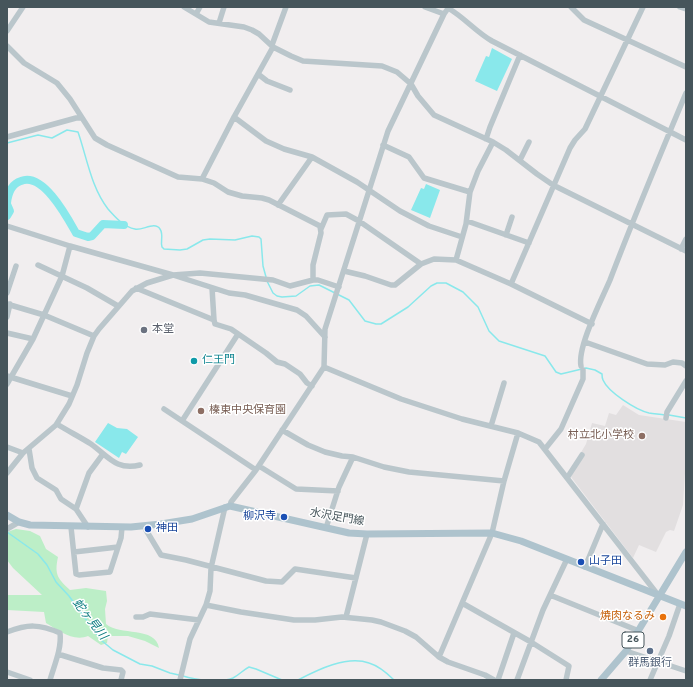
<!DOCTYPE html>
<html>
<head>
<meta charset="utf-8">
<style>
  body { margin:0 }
  #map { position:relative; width:693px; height:687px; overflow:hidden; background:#f1eeef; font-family:Overpass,sans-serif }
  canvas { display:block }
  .frame { position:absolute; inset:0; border:8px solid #46555b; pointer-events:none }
</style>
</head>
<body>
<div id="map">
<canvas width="693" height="687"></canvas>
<div class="frame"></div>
</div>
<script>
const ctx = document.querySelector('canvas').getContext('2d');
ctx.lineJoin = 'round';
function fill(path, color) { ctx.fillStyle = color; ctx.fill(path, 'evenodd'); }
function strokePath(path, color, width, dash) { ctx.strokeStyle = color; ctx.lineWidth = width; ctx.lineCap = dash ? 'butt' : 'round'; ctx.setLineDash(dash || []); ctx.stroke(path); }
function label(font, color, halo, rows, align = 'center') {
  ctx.font = font + ' Overpass,"Noto Sans JP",sans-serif'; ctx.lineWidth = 3; ctx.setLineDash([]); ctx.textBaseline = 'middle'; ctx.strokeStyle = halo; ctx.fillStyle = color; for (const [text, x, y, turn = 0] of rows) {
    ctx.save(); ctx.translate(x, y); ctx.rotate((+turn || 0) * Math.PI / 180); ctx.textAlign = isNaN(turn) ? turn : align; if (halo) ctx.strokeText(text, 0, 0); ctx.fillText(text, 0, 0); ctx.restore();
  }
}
fill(new Path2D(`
  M623 405 639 415 686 422V457L683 505 674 531 670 530 666 532 656 552 639 545 633 558 571 477 580 454 586 444 592 423 605 426 609 413 616 415Z`), '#e2dfe0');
fill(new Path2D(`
  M16 529 30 531 40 536 46 549 58 557C54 575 58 579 70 590L86 588 106 591 107 601 105 609 106 624C119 636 156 626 159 648L145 641 128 636H108L107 643 101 645 88 636C73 642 58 630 46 623L44 612 7 610V595H42L13 568 7 560V532Z`), '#bceec7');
fill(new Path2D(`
  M492 48 512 59 497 91 475 81 486 56 489 57Z
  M426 184 440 190 430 218 411 210 421 188 424 189Z
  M108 423 117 428 127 429 138 437 126 454 122 452 119 458 95 442Z`), '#89e8eb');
strokePath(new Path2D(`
  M7 143 38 135 52 138 67 130 78 132C87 158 91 187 108 209 115 217 124 227 135 229 142 231 155 221 160 229 164 235 160 242 162 247L164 249 180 250 187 249 203 240 210 239 235 240 252 236 259 237 261 239 263 266 266 277
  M267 281 273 293 277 296 282 297 296 296 310 286 319 285 349 300 365 321 376 324H381L408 307 431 286 437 283H446L463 292 478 307 489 331 499 341 545 356 556 372 561 374 586 368 595 370 602 374C602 376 602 378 603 380 608 392 636 410 649 413 654 414 660 414 665 415
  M669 415 686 418
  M7 532 38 554 47 565 56 582 69 596 101 640 113 650 140 664 152 666 170 673 179 675
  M183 676C195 680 221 683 233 678 239 675 243 670 249 667L256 669 282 680
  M298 680C317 670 347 655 369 663 379 666 387 673 394 680`), '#89e8eb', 1.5);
strokePath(new Path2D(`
  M7 203C8 194 11 184 21 181 43 172 67 217 76 233L88 237 92 236 103 224 124 225
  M7 204 10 211 7 216`), '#89e8eb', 8);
strokePath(new Path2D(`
  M184 7 209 22 244 27 252 30 259 34 273 47 291 56 303 61 382 66 397 72 411 84 418 96 434 115 493 142 506 150 537 174 553 185 686 251
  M425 7 444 14
  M571 7 584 20 686 67
  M680 7 686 9
  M448 8C465 18 476 32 492 41L686 140
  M196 14 200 7
  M219 23 224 7
  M7 31 23 7
  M272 45 286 7
  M7 46 24 63 57 83 70 99 95 138 107 145 178 177 202 179 214 183 228 192 242 196 262 198 269 200 320 226 321 233 313 265V280
  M258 74 267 81 290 90
  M234 117 266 141 284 149 312 157 357 182 400 211 429 226 462 237
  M7 137 76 118H81
  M486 139 490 127 520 55
  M383 145 409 157 424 178 470 192
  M520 160 529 142
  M202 179 234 117 273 47
  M278 205 312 157
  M467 221 529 243
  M7 226 70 246 173 275 229 293 245 295 297 310 306 316 325 337
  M321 229 327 215 346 214 359 221 421 264
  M506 235 512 217
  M681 249 686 239
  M456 260 466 224 470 192 478 171 493 142
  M38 265 87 288 118 306
  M344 271 365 276 391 285H395L421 264 434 259 456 260 511 284 592 324
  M511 284 570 148 575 140 585 129 643 7
  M136 288 214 320 215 324 231 329 266 353 277 362 285 364 300 374 307 383 312 386
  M212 288 214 320
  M7 293 16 266
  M7 304 44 315 94 336
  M7 317 10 304
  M7 333 33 339
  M585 342 647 364 665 365 673 362 682 363 686 366
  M581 366C577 347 602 299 610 280 634 217 660 155 686 93
  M324 367 401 399 462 419 518 433 539 442 658 595
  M7 376 72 396
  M7 384 33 339 62 276 70 246
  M164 409 256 470
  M666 418 667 412 686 381
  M182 421 238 334
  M57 424C68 431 80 437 91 444 108 456 116 471 140 465
  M491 426 504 383
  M282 430 308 445 325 452 342 456 353 457 384 467 409 472 504 481
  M7 447 23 453
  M29 449 32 468 37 478 56 490 61 499 76 509 88 527
  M545 449 561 429 583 379V370
  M259 466 296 489 338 491
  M7 473 23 453 56 425 69 404 77 385 87 353 94 336 99 329 132 291 147 283 173 275 200 273 273 280 290 286 313 280H318L339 287
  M567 478 582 455
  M230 506 231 502 256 470 324 367 325 329 388 131 444 14 449 7
  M76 509 89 473 103 454
  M71 527 76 574 79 575 110 572 121 538 122 527
  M326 528 339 487 353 457
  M7 529 19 522
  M146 530 161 555 186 560 266 581 282 582 295 569 356 578
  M74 552 118 547
  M585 567 603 524
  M550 595 639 631
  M462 603 531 642 569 666 566 680
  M206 605 241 612 294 620H315L342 617 372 620 381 622 405 631 416 637 439 657 448 662 485 675 494 680
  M136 617H143L150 614 199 620
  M346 617 367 534
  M7 632C28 624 39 624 60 633 62 648 54 666 50 680
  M626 651 686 671
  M58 654 103 668 121 670 123 672 121 680
  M439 657 492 533 504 481 518 433
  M7 672 30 680
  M180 680 190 639 206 605 210 591 211 568 225 507
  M498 680 514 633
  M517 680 543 610 567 559
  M650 680 669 636 680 604`), '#bac6cb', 5.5);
strokePath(new Path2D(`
  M7 515 19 522 30 525 131 527 161 524 192 519 230 506 349 533 367 534 492 533 521 541 686 606
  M601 680 626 651 686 552`), '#aec3cd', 7);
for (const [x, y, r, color] of [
  [144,330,4,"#6b7280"],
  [194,361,4,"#0f9aa8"],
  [201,411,4,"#8d6e63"],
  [642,436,4,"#8d6e63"],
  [284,517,4,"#1a4fb4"],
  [148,529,4,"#1a4fb4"],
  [581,562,4,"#1a4fb4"],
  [663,617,4,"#e8710a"],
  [650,651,4,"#5c6f8a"]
]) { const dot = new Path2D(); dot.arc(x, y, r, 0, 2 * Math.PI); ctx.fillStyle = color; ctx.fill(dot); strokePath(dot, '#fff', 1.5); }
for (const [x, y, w] of [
  [633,640,22]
]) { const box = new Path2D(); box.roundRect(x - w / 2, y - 8, w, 16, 3); ctx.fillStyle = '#fff'; ctx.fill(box); strokePath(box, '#46555b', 1); }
label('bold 10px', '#46555b', null, [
  ["26",633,640]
]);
label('11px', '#5b616d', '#fff', [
  ["本堂",152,330]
], 'left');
label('11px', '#0d838f', '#fff', [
  ["仁王門",202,361]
], 'left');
label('11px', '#785e54', '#fff', [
  ["榛東中央保育園",209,411],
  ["村立北小学校",634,436,"right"]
], 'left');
label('11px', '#164399', '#fff', [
  ["柳沢寺",276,517,"right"],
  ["神田",156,529],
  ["山子田",589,562]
], 'left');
label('11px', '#46555b', '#fff', [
  ["水沢足門線",337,518,10]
]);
label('11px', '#c56008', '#fff', [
  ["焼肉なるみ",655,617]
], 'right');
label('11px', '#4e5e75', '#fff', [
  ["群馬銀行",650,664]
]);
label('italic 12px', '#0e7e82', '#fff', [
  ["蛇ヶ見川",89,620,52]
]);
</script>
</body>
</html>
